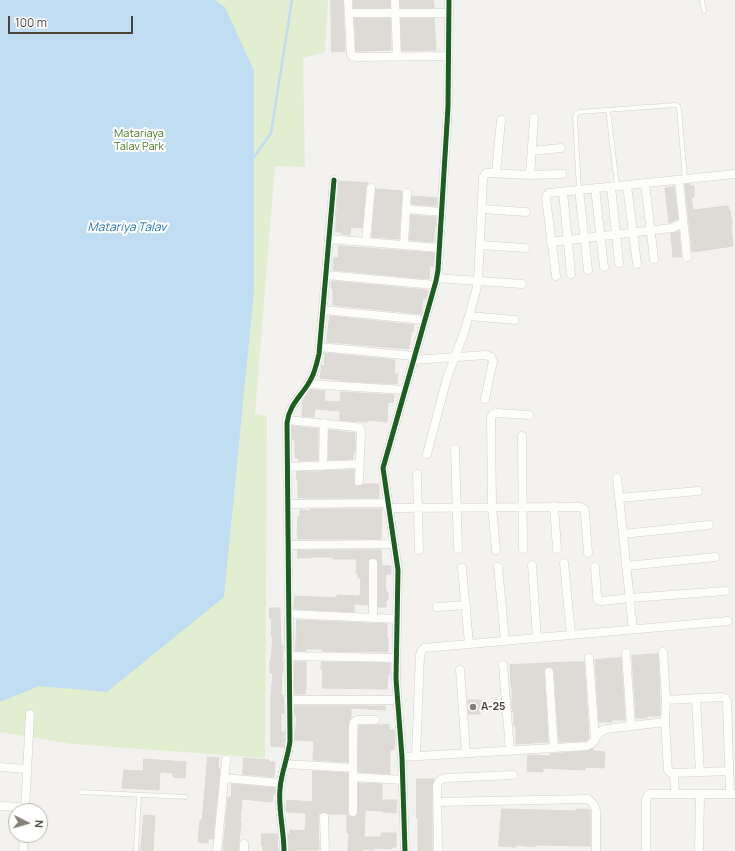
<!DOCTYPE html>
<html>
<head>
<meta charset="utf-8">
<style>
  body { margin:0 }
  #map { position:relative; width:735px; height:851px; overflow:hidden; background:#f4f2ee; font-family:Manrope,sans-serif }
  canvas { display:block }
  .north { position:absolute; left:8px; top:803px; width:40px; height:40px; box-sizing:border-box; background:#fff; border:1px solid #b7b4b0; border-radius:50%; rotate:95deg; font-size:11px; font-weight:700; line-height:16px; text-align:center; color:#4b4439 }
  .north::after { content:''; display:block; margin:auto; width:14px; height:18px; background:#868178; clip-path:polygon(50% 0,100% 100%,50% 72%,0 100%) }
  .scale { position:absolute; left:8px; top:16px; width:125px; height:18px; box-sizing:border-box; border:2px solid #4b4439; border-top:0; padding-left:5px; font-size:12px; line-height:14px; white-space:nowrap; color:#4b4439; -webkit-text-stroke:3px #fff; paint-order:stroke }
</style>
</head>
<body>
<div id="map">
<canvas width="735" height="851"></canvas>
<div class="north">N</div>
<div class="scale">100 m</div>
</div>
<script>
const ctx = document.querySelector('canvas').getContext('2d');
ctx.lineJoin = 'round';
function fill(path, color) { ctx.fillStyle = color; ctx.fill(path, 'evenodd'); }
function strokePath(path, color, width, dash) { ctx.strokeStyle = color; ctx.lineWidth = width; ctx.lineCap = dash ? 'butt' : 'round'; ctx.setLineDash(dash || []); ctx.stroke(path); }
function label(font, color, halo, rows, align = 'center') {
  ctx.font = font + ' Manrope,sans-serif'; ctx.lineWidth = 4; ctx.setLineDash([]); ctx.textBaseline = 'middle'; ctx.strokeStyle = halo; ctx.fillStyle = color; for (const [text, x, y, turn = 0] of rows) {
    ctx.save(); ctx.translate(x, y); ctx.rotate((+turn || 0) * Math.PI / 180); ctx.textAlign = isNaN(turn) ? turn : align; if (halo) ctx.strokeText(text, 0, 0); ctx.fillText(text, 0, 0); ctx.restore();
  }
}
fill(new Path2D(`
  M0 0H328L325 52 303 58 305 167 275 166 255 414 267 416 265 758 73 744 0 732Z`), '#e1eecf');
fill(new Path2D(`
  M0 0H215L225 7 254 71V290L224 597 107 692 39 686 0 702Z`), '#c0ddf1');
strokePath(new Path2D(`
  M254 157 271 133 292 0`), '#c0ddf1', 2.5);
const building = new Path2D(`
  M331 0H343L345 51 332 52Z
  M354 0H390V8H354Z
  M400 0H433L434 8H401Z
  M355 18H390L391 50 359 51H356Z
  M401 18H434L436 50 402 51Z
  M339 181 368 183 366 187 362 228 351 227 350 235 341 234V232H336Z
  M690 184V186H694V197H691L693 210 728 206 729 210H730L732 225 731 226 733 246 693 252 692 251 685 185Z
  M674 187 678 219 669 223 665 188Z
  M376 189 402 191 399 239 372 237Z
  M412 196 437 198 436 206 412 204Z
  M411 215 436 217 433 242 410 240Z
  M679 231 681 257H673L671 234Z
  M339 246 434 253 433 266H430L429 279 333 270 334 257 338 258Z
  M332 281 427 290V294L425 299 423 298 421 314 333 305V289L331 288Z
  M330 316 414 325 413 332H411L410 344H409V349L327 342Z
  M325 353 395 360 394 374H398L397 384 341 381V380L320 378 322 365 324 366Z
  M311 390 325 391 324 401 340 402 341 392 394 395 393 403 388 402 387 422 367 420V422L357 421V422L340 420V411L315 409 314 417 302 416 303 400Z
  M293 426 318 429V460L298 461 299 458H295V440H293Z
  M329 430 355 433V452H353V459L329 460Z
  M354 470V484L356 486H359L364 484H379V498H298V480L296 479 297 472Z
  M311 509H382L381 539H298V535H297L298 516 300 517V510L311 511Z
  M298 550H381L382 566H391V574H386L385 588H386V593H388V600H386V607H378V563L376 558H373L368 560V605L354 604V612L294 609 295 596 337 598V595L360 596 361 578H358V573H356L357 559H333V557H311V558H298Z
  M270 608H280L281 645 283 646 282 661H283V673H282L281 695H283L284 713H281V732H284V747L271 746V695L273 673H270V661H271L273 636H271L272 618H270Z
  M297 620 387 624V638H388V652L322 651V649H306V651H296Z
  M658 654 660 700V716H647V718H636L632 656Z
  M621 658 625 720H611L612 722H599L595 660Z
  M295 662H306V689H305V694H295Z
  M322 662 390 663V675L388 674 387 689 322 688 323 669H321Z
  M572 662H584L589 738 586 741 559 742 554 672 552 667H548L544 669V672L548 742 516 744V726H514V712H512V687H511L510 665Z
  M468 700H481L480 714H469Z
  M295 706H385V710L351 708V717L349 721 348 726V762L313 760 314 741 295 740 297 715H295Z
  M389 725V730H394L395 735 394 750H390V774L358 772 359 726Z
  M593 749 594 751 605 752 604 768 585 767V770L543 768V772L527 771 528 755 550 756V754L587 751Z
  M208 757 219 758 218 768H220L213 839H208V843L198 842 200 820H202Z
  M244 758 269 760V762H275L274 777 243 774Z
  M144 759 186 762 185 778 173 777V773L160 772 159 790 122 788 124 770 143 771Z
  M313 771 348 773V815L353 817H356L358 812V783L382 784V800H397L396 813 383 812V811L365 810 364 837H381V833H396V847H392V849L373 848V850L362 849V851H348L349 833H347V814H328L323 812 319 814 318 817 319 850H295V851H289L288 834H290V830L305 831 306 813 286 812 287 800 312 802Z
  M417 779H434L432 785V851H418V818H417Z
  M232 784 275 788 274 794H273L272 802 242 799 240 822H241L238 851 223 850 228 797H231Z
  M502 809 576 811V809L590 810V846L535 845V847L516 845V847L499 846Z
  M144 815 155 816 153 851H141Z
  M262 834H277L278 851H263V846H262Z`);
fill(building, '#dedbd6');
strokePath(building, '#dcd9d4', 1);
const lane = new Path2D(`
  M702 0 704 11
  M608 110 617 186
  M579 190 575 117 576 114 579 112 675 105 678 106 679 109 685 179
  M80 792 186 797
  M136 851 139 795`);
const street = new Path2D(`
  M348 0 351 54 352 56 356 57 448 56
  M395 0 397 57
  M349 13H449
  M532 151 561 148
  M496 173 501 120
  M530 175 534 118
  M679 180 687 257
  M645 183 654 259
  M627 185 637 264
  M611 187 619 263
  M595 188 604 267
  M579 190 588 270
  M563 192 571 274
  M406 209 441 212
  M482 209 526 212
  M329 239 439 248
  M366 242 371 188
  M551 242 672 228 683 223
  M404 245 407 193
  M480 245 525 248
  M326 275 435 285
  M556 276 546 198 547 195 549 193 735 174
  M436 278 522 284
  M323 310 424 320
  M469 316 515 320
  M320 347 414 356
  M413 360 486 355 491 357 493 361 485 399
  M308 384 405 390
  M287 420 356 427 360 428 361 432 359 481
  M522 436 523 549
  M455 449 458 549
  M427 454 444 389 448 375 464 333 476 291 478 281 483 178 486 173H490L530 175 562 174
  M323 466 324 423
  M287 467 359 464
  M417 474 419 550
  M617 478 633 629
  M619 498 698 491
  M288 504 388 503
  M554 506 557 549
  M388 508 581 507 584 509 585 513 588 553
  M623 534 709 525
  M288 545 394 544
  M496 550 492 507 491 417 493 414 497 413 529 415
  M564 563 571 635
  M532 565 537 638
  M626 566 715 557
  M498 567 505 640
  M595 567 597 596 598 600 602 601 630 598 725 591
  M462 568 469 643
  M437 607 466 605
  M288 614 397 619
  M373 618V563
  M663 652 666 700 665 722 668 770 671 773H674L729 771
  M626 653 631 726
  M288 656 396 658
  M589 658 595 739
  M503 665 510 751
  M460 670 466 753
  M549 672 554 748
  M696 698 700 772
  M289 700H397
  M666 700 722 697 725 698 727 701 730 794
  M416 756 420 655 422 650 424 648 728 621
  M402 757 587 746C599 742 594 732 606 729L665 722
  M285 764 353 768
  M0 767 27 769
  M674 773 675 793
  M353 777 403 780
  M224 778 280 783
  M437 802 588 799C593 803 595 805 596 811V851
  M0 806 25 807
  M25 811 30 714
  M353 812V726L354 722 357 720H375
  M324 817 325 851
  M23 851 24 835
  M217 851 226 760
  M244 851V844
  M284 851C284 830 278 810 280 789 281 773 288 758 290 741L287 423C289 404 303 395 311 379 315 372 317 362 319 354L334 180
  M405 851 402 757 396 679 398 570 383 468 436 281 438 270 448 107 449 0
  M438 851 437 785C439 780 441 779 446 778L513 775
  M646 851V799L649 794H734
  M699 851 700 794`);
strokePath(lane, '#d2d0cb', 5);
strokePath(street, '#d2d0cb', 9);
strokePath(lane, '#fdfdfc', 4);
strokePath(street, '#fdfdfc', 8);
strokePath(new Path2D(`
  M284 851C284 830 278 810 280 789 281 773 288 758 290 741L287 423C289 404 303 395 311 379 315 372 317 362 319 354L334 180
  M405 851 402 757 396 679 398 570 383 468 436 281 438 270 448 107 449 0`), '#1b5e20', 5);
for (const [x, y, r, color] of [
  [473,707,4,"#868178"]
]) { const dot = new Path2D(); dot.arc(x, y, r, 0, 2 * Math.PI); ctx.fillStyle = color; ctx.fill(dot); strokePath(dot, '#fff', 1.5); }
label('11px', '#4a7f2a', '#fff', [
  ["Matariaya",139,134],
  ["Talav Park",139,147]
]);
label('bold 11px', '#4b4439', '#fff', [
  ["A-25",481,707]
], 'left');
label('italic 12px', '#2e7ab2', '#fff', [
  ["Matariya Talav",127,228]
]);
</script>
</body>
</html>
